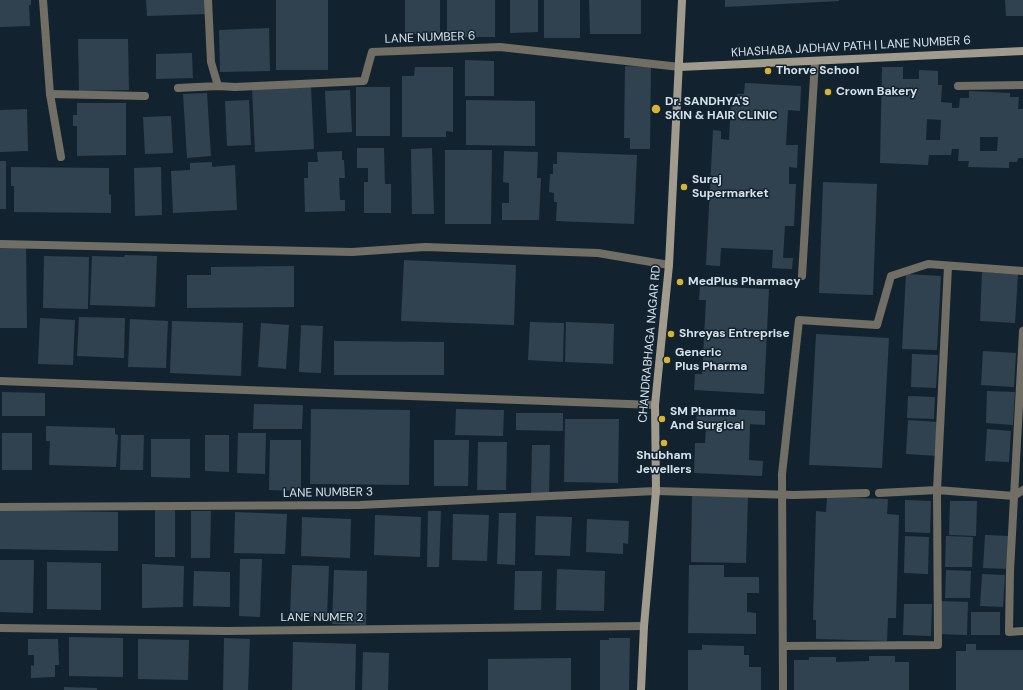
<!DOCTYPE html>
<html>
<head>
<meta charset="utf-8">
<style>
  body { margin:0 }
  canvas { display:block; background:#12232f }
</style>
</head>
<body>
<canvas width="1023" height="690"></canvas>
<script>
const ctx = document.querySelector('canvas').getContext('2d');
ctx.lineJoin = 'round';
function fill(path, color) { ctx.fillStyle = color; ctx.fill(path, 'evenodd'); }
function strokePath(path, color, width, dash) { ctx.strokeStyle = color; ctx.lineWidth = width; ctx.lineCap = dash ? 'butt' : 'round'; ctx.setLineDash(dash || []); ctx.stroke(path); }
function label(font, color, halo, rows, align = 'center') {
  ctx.font = font + ' "DM Sans",sans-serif'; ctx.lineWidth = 3; ctx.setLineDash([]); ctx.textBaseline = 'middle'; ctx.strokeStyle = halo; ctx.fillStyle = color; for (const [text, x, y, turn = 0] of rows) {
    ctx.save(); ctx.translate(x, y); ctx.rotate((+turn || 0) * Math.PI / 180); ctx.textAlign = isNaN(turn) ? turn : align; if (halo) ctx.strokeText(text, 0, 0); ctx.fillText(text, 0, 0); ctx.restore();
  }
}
fill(new Path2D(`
  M0 0H31V5H29L30 26 0 27Z
  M146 0H207L208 14 147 16Z
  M276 0H328V70H276Z
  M405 0H440V34H405Z
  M447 0H495V37H447Z
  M510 0H538V32L510 33Z
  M544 0H580V38H544Z
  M589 0H641V34H590Z
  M725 0H839V1L725 7Z
  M1005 0H1023V16H1006Z
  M269 28 270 71 220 72 219 30Z
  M78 39H128L129 90 79 91Z
  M192 53 193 78 156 79V54Z
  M465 60 494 61V96H465Z
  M625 66 651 67 650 149H630V138H624Z
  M415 67H453V132L446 131V137H402V76H414Z
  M882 67H903V79H919V70L938 71V85H942L941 102 952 103V108H959L960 98H969V91L1010 93V97H1019L1018 109H1023V158H1018L1017 162H1009V168L968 167 969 161H958L959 149H952L951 155H929L928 165 880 163ZM927 119 941 120 940 140H926ZM980 137H998L997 151H980Z
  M745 83 801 86 800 111 788 110 786 145H798L797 168 789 167V184H796L794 226H785L783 258H793L792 269 772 268 773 250 721 248 720 266 706 265 713 130 721 131V139L729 140 731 104H736L737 94H744Z
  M311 86 314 149 255 152 252 89Z
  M356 87H390V136H356Z
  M350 90 352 132 327 133 325 91Z
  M207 93 211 156 187 158 183 94Z
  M249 100 251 145 227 146 225 101Z
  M466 100 535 101V146L466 145Z
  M77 103H126V155L77 156V126H73V115H77Z
  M27 109 28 151 0 152V110Z
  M171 116 173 153 145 154 143 117Z
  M357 148H384L385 184H391V213H364V182H368V168H357Z
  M432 148 434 214H412L411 149Z
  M445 150H492L491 224H445Z
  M342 151V160H344L345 178H339L340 200H345V211L305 212 304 178H308V162H318L317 152Z
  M504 151 538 152 537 178H541L539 220H502V203H509V183L503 182Z
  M557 152 637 155 634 224 556 221 557 202H554V193L549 192 550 174H553V164H557Z
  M0 161H6V209H0Z
  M212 162V167L235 165 237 210 173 213 171 171 190 170V163Z
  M11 167 109 168V194L111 195V213L14 212V186H11Z
  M161 167 162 215 135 216 134 168Z
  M823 182 877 184 873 295 819 293Z
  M26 246 27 328H0V247Z
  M125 255 157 256 155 307 90 305 92 256 124 257Z
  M44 256 89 257 88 309 43 308Z
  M404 260 516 265 514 325 401 321Z
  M294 266V307L187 308V275H211V267Z
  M982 272 1018 274 1015 323 980 321Z
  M906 274 941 276 937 350 902 349Z
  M700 286 769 289 764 394 694 390 695 374H702L706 300H699Z
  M79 317 125 318 124 358 77 356Z
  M40 318 75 320 73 365 38 364Z
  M130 319 168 321 166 368 128 367Z
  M172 321 243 323 241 376 170 373Z
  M530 322 564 323 563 362 528 360Z
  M566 322 614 324 613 364 565 362Z
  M261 323 289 325 286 369 258 367Z
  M301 325 323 326 321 373 299 372Z
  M816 334 889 338 882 468 809 465Z
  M334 341 444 342V375H334Z
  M983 351 1016 353 1014 387 981 385Z
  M912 354 938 355 936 388 911 387Z
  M987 391 1015 392 1013 425 986 423Z
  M2 392 45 393V416H2Z
  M908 396 935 397 934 419 907 418Z
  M254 404 303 405 302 429H253Z
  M697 408 765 411V425L750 424 749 460 763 461 762 476 694 473 695 443H705L706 429H696Z
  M311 409 410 410 409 485 310 484Z
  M456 409 504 410 503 436 455 435Z
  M516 413H563V431L516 430Z
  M565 419H619L618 483 564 482Z
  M908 420 939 422 938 456 906 454Z
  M46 426 115 428V434L118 435 116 467 49 465 50 441H46Z
  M987 429 1011 431 1009 462 985 461Z
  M2 433H32V470H2Z
  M238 433H266L265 474 237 473Z
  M121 435H144L143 470H120Z
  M205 435H229V472L205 471Z
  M151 439H190V478L151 477Z
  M270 440H301V491L269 490Z
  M434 440H469L468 486H434Z
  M478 442H507L506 490H477Z
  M532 445H550L549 496H531Z
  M692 496 748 497 746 563 691 562Z
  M827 497 888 499 887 514 899 515 896 618H888L887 641 816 639V620H813L816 511 826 512Z
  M905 500 931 501 930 533 905 532Z
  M950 501H977L976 536 949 535Z
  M0 510 118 512V551L0 549Z
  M155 510H175V557H155Z
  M191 511H211L210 558H191Z
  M428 511H441L439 567H427Z
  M235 512 287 514 285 554 234 553Z
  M499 513H516L515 565 497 564Z
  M453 514 489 515 487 561 452 560Z
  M375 515 421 517 420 557 374 555Z
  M536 516 572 517 570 556 535 555Z
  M302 517 351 519 350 558 301 556Z
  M587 519 629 521 628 544 623 543V554L586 552Z
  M985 535 1009 536 1008 569 983 568Z
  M905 536 929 537 928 574 904 573Z
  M946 536 973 537 972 567H945Z
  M240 559H262L260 617 239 616Z
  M0 560H34L33 613 0 612Z
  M47 562 101 563V610L47 609Z
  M142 564 184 566 183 607 142 608Z
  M292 565 329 566 327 617 290 616Z
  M689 565H724V577H759V593H747V612L756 613V634L688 633Z
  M557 569 605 571 604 611 556 610Z
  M334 570 367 571 366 625 332 624Z
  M946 570 971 571 970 598H945Z
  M194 571 230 572V607L193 606Z
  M515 571H542L541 610H514Z
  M982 574 1005 575 1003 607 980 606Z
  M939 601 968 602 967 635 938 634Z
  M904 604H932L931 636 903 635Z
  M971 612H1000V635H971Z
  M69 637 123 638V677L69 676Z
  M224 638 250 639 248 690H223Z
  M609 638H630L629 690H600V640H609Z
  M28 639H58L59 665H55V677L31 678V665L34 666V655H28Z
  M138 639 189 640 188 680 138 679Z
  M293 642 356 644 355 690H292Z
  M966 644H976V650H1023V690H956V651H966Z
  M702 645 744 646V655H749V667H761V690H688V650H702Z
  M363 652 389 653 388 690H362Z
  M869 656H895V662H909V690H794V660H809V657H836V662L869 661Z
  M571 658V690H488V659Z
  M64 687 97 688V690H64Z`), '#30414f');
strokePath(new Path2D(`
  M958 86 1023 85
  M50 94 145 96
  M802 276 815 61
  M656 491 794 495 866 493`), '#716e65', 8);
strokePath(new Path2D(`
  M43 0 50 94 61 157
  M208 0 211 62 218 86
  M178 88 218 86 235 87 364 81 372 52 500 47 680 67
  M0 244 352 252 425 247 598 253 669 265
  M1023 331 1010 571 1009 632 1023 631
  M0 381 655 405
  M879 493 937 490 1014 496 1023 490
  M0 507 360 505 656 491
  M0 628 227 631 644 626
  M783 646 938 645 937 490 948 266
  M783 690 782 474 799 320 877 325 891 276 928 264 1023 271`), '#716e65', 8);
strokePath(new Path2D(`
  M680 67 1023 51
  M641 690 644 626 656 491 655 405 669 265 682 0`), '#a09b8c', 8);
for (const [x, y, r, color] of [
  [768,71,4,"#d9b434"],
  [828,92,4,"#d9b434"],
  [656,109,5,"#d9b434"],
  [684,187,4,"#d9b434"],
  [680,282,4,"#d9b434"],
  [671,334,4,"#d9b434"],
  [667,360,4,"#d9b434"],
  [662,419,4,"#d9b434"],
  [664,443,4,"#d9b434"]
]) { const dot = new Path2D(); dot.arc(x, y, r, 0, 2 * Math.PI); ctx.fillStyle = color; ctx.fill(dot); strokePath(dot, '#12232f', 1.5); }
label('12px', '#d7e2ea', '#12232f', [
  ["LANE NUMBER 6",430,38,-2],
  ["KHASHABA JADHAV PATH | LANE NUMBER 6",851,47,-3],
  ["CHANDRABHAGA NAGAR RD",650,344,-85],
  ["LANE NUMBER 3",328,493,-1],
  ["LANE NUMER 2",322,618]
]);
label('bold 12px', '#d7e2ea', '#12232f', [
  ["Thorve School",776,71],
  ["Crown Bakery",836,92],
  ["Dr. SANDHYA'S",665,102],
  ["SKIN & HAIR CLINIC",665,116],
  ["Suraj",692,180],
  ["Supermarket",692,194],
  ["MedPlus Pharmacy",688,282],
  ["Shreyas Entreprise",679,334],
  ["Generic",675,353],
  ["Plus Pharma",675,367],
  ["SM Pharma",670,412],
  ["And Surgical",670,426],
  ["Shubham",664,456,"center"],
  ["Jewellers",664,470,"center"]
], 'left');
</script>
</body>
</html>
